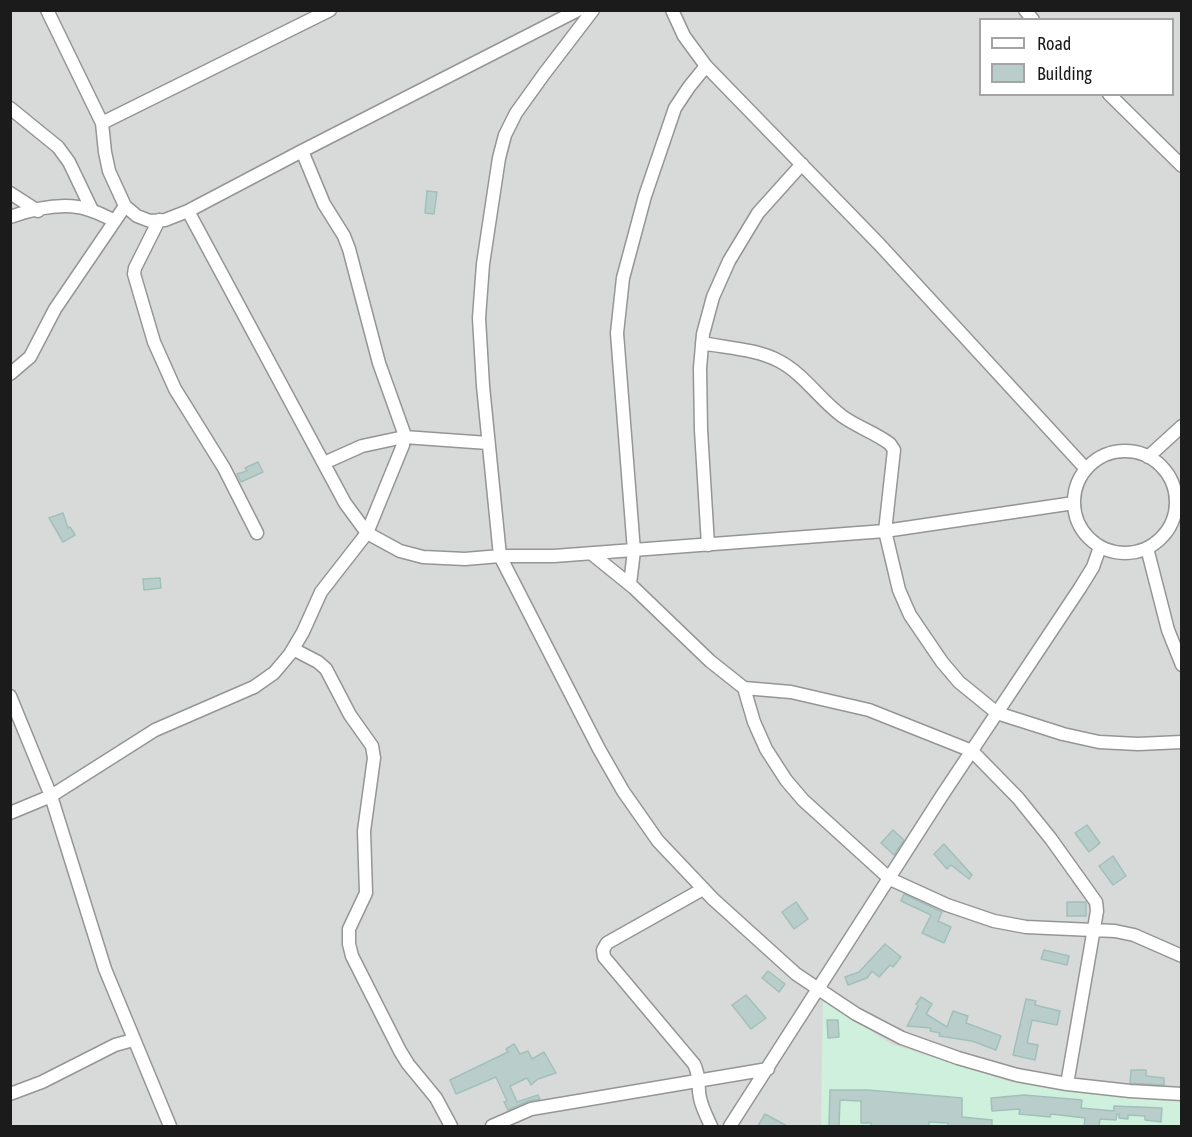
<!DOCTYPE html>
<html>
<head>
<meta charset="utf-8">
<style>
  body { margin:0 }
  #map { position:relative; width:1192px; height:1137px; overflow:hidden; background:#e0edee; font-family:"Asap Condensed",sans-serif }
  canvas { display:block }
  .frame { position:absolute; inset:0; border:12px solid #1b1b1b; pointer-events:none }
  .legend { position:absolute; left:979px; top:18px; width:195px; height:78px; box-sizing:border-box; background:#fff; border:2px solid #a4a4a4; margin:0; padding:8px 10px; list-style:none; font-size:18px; color:#1b1b1b }
  .legend li { display:flex; align-items:center; gap:12px; height:30px }
  .legend b { width:30px; border:2px solid #a4a4a4 }
</style>
</head>
<body>
<div id="map">
<canvas width="1192" height="1137"></canvas>
<div class="frame"></div>
<ul class="legend">
<li><b style="height:8px;background:#fff"></b>Road</li>
<li><b style="height:16px;background:#b9ceca"></b>Building</li>
</ul>
</div>
<script>
const ctx = document.querySelector('canvas').getContext('2d');
ctx.lineJoin = 'round';
function fill(path, color) { ctx.fillStyle = color; ctx.fill(path, 'evenodd'); }
function strokePath(path, color, width, dash) { ctx.strokeStyle = color; ctx.lineWidth = width; ctx.lineCap = dash ? 'butt' : 'round'; ctx.setLineDash(dash || []); ctx.stroke(path); }
fill(new Path2D(`
  M11 11H1181V1126H11ZM980 20H1172V94H980Z`), '#d8dad9');
fill(new Path2D(`
  M823 999 891 1044 1011 1082 1181 1095V1126H821Z`), '#cef0dd');
const building = new Path2D(`
  M427 191 437 192 434 214 425 213Z
  M258 462 263 472 241 482 237 474 247 471 245 468Z
  M63 513 68 528 70 527 75 535 63 542 49 518Z
  M160 578 161 588 144 590 143 579Z
  M1087 825 1100 843 1089 852 1075 833Z
  M893 830 904 840 894 855 881 843Z
  M944 844 972 875 969 879 951 865 947 869 934 854Z
  M1113 856 1126 876 1113 885 1099 866Z
  M904 894 942 912 938 921 951 927 944 943 922 933 931 915 901 901Z
  M796 902 808 919 794 929 782 912Z
  M1067 902H1086V916H1067Z
  M885 944 901 957 893 967 890 965 879 977 872 971 867 978 848 985 845 977 859 972Z
  M1044 950 1069 956 1067 965 1041 959Z
  M768 971 785 984 779 992 762 978Z
  M746 995 766 1018 751 1029 732 1005Z
  M921 997 932 1004 926 1014 947 1027 953 1011 968 1016 966 1023 1001 1036 996 1050 972 1041 939 1036 940 1033 930 1031 931 1028 907 1026 918 1006 916 1004Z
  M1026 999 1036 1001 1035 1005 1060 1011 1057 1025 1032 1020 1027 1043 1038 1045 1035 1060 1013 1055Z
  M827 1020H838L839 1037 828 1038Z
  M514 1044 520 1054 528 1051 532 1059 544 1052 556 1073 538 1079 531 1085 527 1078 510 1086 517 1102 538 1095 540 1099 528 1101 508 1110 504 1102 507 1101 496 1077 456 1094 450 1080 508 1052 506 1049Z
  M1131 1070H1146V1076L1164 1078V1085L1130 1083Z
  M830 1090H868L962 1098V1117L992 1120V1126H948V1123L929 1122V1126H871V1123H861V1101L840 1100 839 1126H829Z
  M1024 1095 1082 1100 1081 1108 1114 1111V1106L1162 1108 1161 1122 1145 1120V1116L1128 1115V1119L1119 1118V1114H1117L1116 1120 1100 1119 1099 1126H1084L1085 1118 1051 1114 1050 1117 1019 1114 1020 1109 992 1111 991 1098Z
  M765 1114 787 1126H758Z`);
fill(building, '#b9ceca');
strokePath(building, '#a2c0bb', 1.5);
const minor = new Path2D(`
  M47 10 102 123
  M330 10 102 123 105 152 109 171 125 206 137 216 150 221 165 220 188 211 302 151 578 10
  M593 10 544 74 516 113 505 135 499 158 483 264 479 318 483 386 500 556 599 749 623 791 658 841 713 899 796 974 856 1014 902 1038 958 1058 1017 1075 1067 1084 1130 1091 1182 1094
  M672 10 684 36 706 66 879 244 1086 469
  M1025 10 1033 20
  M1109 94 1182 166
  M10 108 58 147 69 162 92 210
  M10 193 38 211
  M188 211 345 503 367 533 400 551 423 557 465 559 500 556H554L885 531 1074 503
  M10 217C30 210 57 204 78 207 91 209 103 215 115 221
  M159 220 135 268 134 274 154 342 175 389 224 468 257 533
  M702 343C727 348 757 349 779 361 804 374 820 400 842 416 857 427 876 433 890 444L894 450 885 531 899 590 910 615 942 662 959 682 997 713 1063 734 1099 742 1138 744 1182 742
  M10 374 30 357 55 309 125 206
  M1074 502a51 51 0 1 1 102 0a51 51 0 1 1-102 0Z
  M1148 457 1182 426
  M324 463 362 446 404 437 488 443
  M708 545 701 430 700 368 703 334 713 297 729 261 758 213 802 164
  M1147 548 1168 630 1182 665
  M592 554 634 588 710 661 744 688 754 722 766 749 786 780 803 800 890 879 947 905 994 921 1026 927 1115 931 1134 935 1182 956
  M630 584 634 551 617 333 623 278 645 196 675 108 689 87 706 66
  M293 649 318 662 326 669 350 715 372 746 374 758 364 831 366 893 349 929V944L352 956 400 1051 408 1064 436 1098 451 1126
  M744 688 791 692 869 710 972 751 1018 798 1051 839 1096 902 1097 911 1067 1084
  M10 696 51 796 105 969 170 1126
  M10 813 51 796 155 730 254 687 274 673 290 654 303 632 321 592 367 533 403 445 404 433 379 363 349 249 344 236 324 204 302 151
  M703 889 607 943 603 950 604 957 694 1064C701 1078 697 1085 700 1098 702 1108 707 1117 711 1126
  M10 1094 42 1082 115 1045 133 1040
  M492 1126 531 1109 768 1069
  M730 1126 941 797 1080 588 1093 567 1100 547`);
strokePath(minor, '#959595', 15);
strokePath(minor, '#fff', 12);
</script>
</body>
</html>
